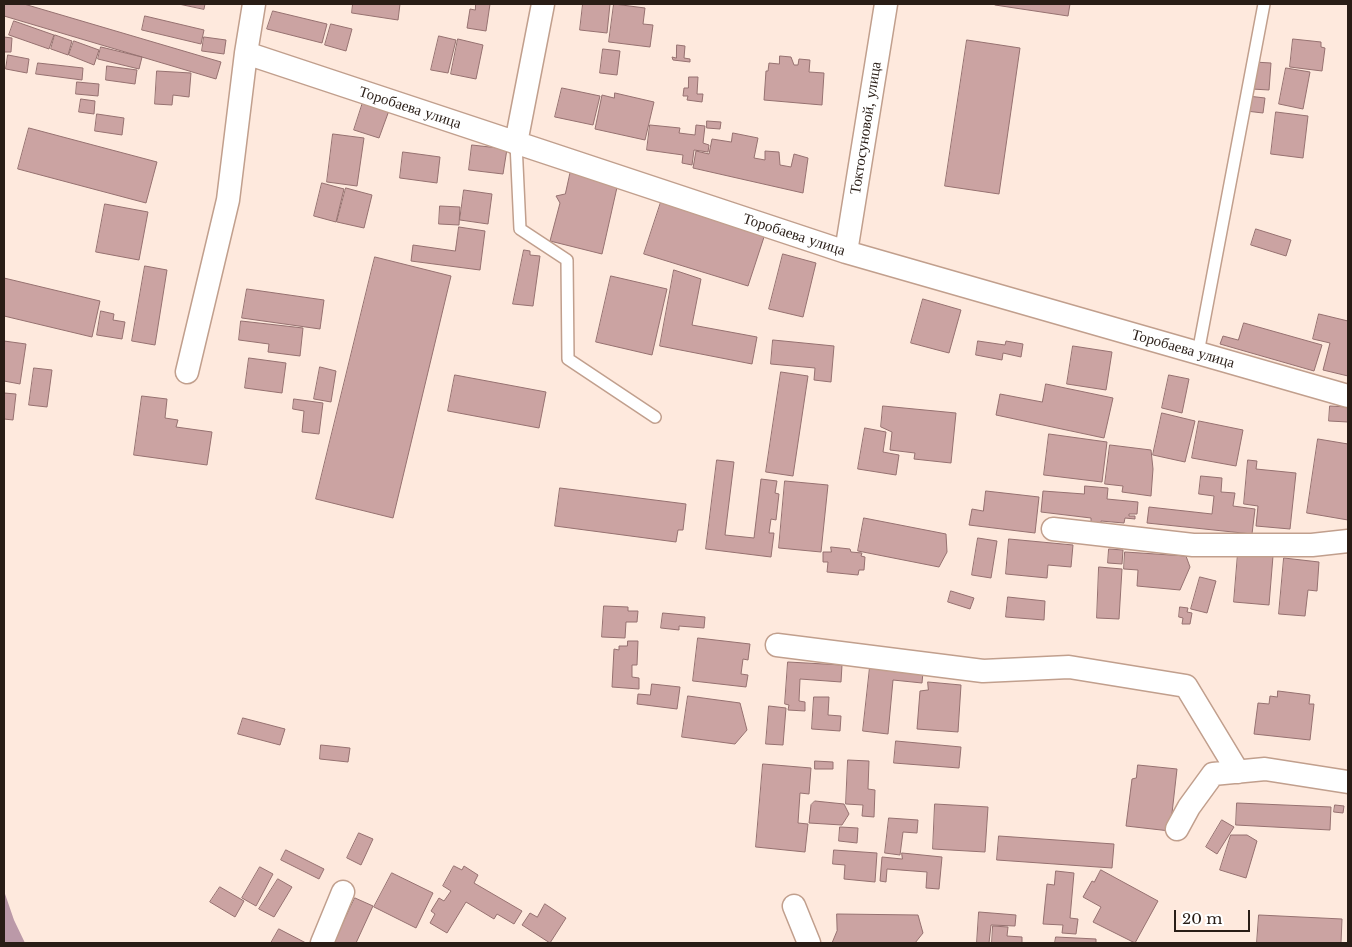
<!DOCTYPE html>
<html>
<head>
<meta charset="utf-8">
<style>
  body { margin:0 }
  #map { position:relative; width:1352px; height:947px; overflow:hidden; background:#fee9dd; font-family:"Libre Baskerville",serif }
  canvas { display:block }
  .frame { position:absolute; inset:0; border:5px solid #291d16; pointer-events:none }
  .scale { position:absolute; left:1174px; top:910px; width:76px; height:22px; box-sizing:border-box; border:2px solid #291d16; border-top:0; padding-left:6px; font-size:15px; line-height:18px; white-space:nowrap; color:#291d16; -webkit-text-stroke:4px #fff; paint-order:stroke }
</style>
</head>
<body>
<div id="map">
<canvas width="1352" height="947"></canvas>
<div class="frame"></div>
<div class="scale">20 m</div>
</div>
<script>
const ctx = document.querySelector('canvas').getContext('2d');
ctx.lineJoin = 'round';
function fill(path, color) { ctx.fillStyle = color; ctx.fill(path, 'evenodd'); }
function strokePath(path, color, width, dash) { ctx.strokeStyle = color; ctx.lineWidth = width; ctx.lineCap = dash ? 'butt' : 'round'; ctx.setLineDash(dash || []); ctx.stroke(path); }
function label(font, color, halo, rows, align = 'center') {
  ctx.font = font + ' "Libre Baskerville",serif'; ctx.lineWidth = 4; ctx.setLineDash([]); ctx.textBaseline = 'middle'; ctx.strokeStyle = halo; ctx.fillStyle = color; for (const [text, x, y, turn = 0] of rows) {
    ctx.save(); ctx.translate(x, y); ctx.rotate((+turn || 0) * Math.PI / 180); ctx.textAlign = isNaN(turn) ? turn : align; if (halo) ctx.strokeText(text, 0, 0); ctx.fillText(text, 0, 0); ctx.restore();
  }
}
fill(new Path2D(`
  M4 891 14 920 25 943H4Z`), '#bb99a8');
const building = new Path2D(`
  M4 4H24L221 62 216 79 4 16Z
  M179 4H205L204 9Z
  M353 4H400L398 20 352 13Z
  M476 4H490L486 31 467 28 470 9 475 10Z
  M583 4H610L607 33 580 30Z
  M614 4 645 8 643 24 653 25 650 47 609 42Z
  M995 4H1070L1068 16 995 5Z
  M273 11 327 24 322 43 267 29Z
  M145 16 204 30 201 44 142 30Z
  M14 21 54 35 49 49 9 35Z
  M331 24 352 29 346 51 325 45Z
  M55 35 72 41 68 55 51 49Z
  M439 36 456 40 448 73 431 70Z
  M4 37 12 38 11 52H4Z
  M204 37 226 40 224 54 202 51Z
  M458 39 483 45 476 79 451 74Z
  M1293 39 1321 42V47L1325 48 1322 71 1290 67Z
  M967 40 1020 48 999 194 945 186Z
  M74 41 99 50 94 65 69 55Z
  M677 45 685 46 684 58 690 59V62L673 60 672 57 676 58Z
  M101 47 142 57 139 69 98 59Z
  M603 49 620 51 617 75 600 73Z
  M8 55 29 59 27 73 6 69Z
  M780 56 791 57 794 65H798L799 59 810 60 809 72 824 73 822 105 764 100 766 71H768L769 63 779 64Z
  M1254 62 1271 63 1269 90 1252 89Z
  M38 63 83 68 82 80 36 74Z
  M107 66 137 70 135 84 106 80Z
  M1286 68 1310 72 1303 109 1279 104Z
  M157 71 191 73 189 97 173 95 172 105 155 104Z
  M689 77H698L697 94H703L702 102 687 100 688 96H683L684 88H688Z
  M77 82 99 84 98 96 76 94Z
  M562 88 600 96 593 125 555 117Z
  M615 93 654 102 645 140 595 129 602 95 614 98Z
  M365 96 391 105 379 138 354 130Z
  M1248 96 1265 98 1263 113 1246 111Z
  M81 99 95 101 94 114 79 112Z
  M1276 112 1308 116 1303 158 1271 154Z
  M97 114 124 118 122 135 95 131Z
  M707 121 721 122 720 129 707 128Z
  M650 125 680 128 679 133 695 135 696 125 705 126 703 143 709 145 708 152 694 150 692 165 682 163 683 155 647 150Z
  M29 128 157 162 146 203 18 169Z
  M733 133 758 138 754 158 765 160V151L779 152 780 165 791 167 794 154 808 158 803 193 693 168 696 151 709 154 712 139 731 142Z
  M333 134 364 138 357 186 327 182Z
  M472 145 507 149 503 174 469 170Z
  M403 152 440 157 437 183 400 178Z
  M571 170 618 183 602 254 550 241 560 203 556 196 565 194Z
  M322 183 344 189 336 222 314 216Z
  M346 188 372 195 364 228 337 222Z
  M464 190 492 194 488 224 460 220Z
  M662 199 765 234 748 286 644 254Z
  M105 204 148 212 139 260 96 252Z
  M440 206 460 207 459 225 439 224Z
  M459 227 485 231 480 270 411 261 413 245 455 251Z
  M1256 229 1291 240 1286 256 1251 245Z
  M524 250 530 251V255L540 256 533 306 513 304Z
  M783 254 816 263 803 317 769 309Z
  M375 257 451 276 393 518 316 499Z
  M145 266 167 270 155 345 132 341Z
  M674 270 701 279 692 325 757 337 752 364 660 346Z
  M611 276 667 289 652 355 596 342Z
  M4 278 100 301 92 337 4 316Z
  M247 289 324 300 320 329 242 318Z
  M923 299 961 310 949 353 911 343Z
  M101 311 114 314 113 320 125 322 122 339 97 335Z
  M1319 314 1348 321V376L1323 370 1330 343 1313 339Z
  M241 321 303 328 300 356 268 352 269 344 239 340Z
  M1244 323 1322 345 1314 371 1220 344 1223 336 1238 340Z
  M773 340 834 346 831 382 814 380 815 368 771 364Z
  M4 341 26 344 20 384 4 381Z
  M978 341 1005 345 1006 341 1023 344 1021 357 1003 353 1002 360 976 355Z
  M1073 346 1112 352 1106 390 1067 384Z
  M249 358 286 363 282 393 245 388Z
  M320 367 336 371 331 402 314 399Z
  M34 368 52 370 47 407 29 405Z
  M781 372 808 376 793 476 766 472Z
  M455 375 546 392 539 428 448 411Z
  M1169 375 1189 379 1182 413 1162 408Z
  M1046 384 1113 398 1104 438 996 415 1000 394 1042 402Z
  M4 393 16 394 13 420 4 419Z
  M142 396 167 399 165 418 178 420 176 427 212 432 207 465 134 455Z
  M294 399 323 403 319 434 302 432 304 411 293 409Z
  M883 406 956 413 951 463 914 459 915 453 890 450 892 432 881 427Z
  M1330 406 1348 407V422L1329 421Z
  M1162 413 1195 421 1185 462 1153 455Z
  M1199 421 1243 430 1236 466 1192 458Z
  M865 428 886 432 883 452 899 455 896 475 858 469Z
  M1049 434 1107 442 1102 482 1044 475Z
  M1318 439 1348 444V520L1307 513Z
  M1110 445 1151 450 1153 469 1151 496 1122 492 1123 486 1105 484Z
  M717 460 734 462 725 535 754 538 761 479 777 481 775 493 779 494 776 520 771 519 769 533H774L771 557 706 549Z
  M1248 460 1257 461 1256 469 1296 473 1290 529 1256 526 1258 506 1244 504Z
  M1201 476 1222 478 1221 492 1235 493 1233 506 1255 509 1252 534 1147 523 1149 507 1212 514 1214 496 1199 494Z
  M785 481 828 485 821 552 779 548Z
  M1085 486 1108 488 1107 499 1138 502 1137 514H1129V516H1135V519L1125 518 1124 523 1101 521V525L1091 524V518L1041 512 1043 491 1084 494Z
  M560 488 686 504 683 530H678L676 542 555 526Z
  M986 491 1039 497 1035 533 969 525 972 509 983 511Z
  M864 518 946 534 947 552 939 567 858 551Z
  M978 538 997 541 991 578 972 575Z
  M1009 539 1073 545 1071 567 1048 565 1047 578 1006 574Z
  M831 547 850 549 851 552 862 553 861 556 865 557 864 570H859L858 575 827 572 828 562H823V552H831Z
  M1109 549 1123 550 1122 564 1108 563Z
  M1125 552 1186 556 1190 567 1180 590 1137 586 1138 570 1124 569Z
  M1238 553 1273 556 1269 605 1234 602Z
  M1284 558 1319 562 1317 591 1308 590 1305 616 1279 614Z
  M1099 567 1122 569 1119 619 1097 618Z
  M1200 577 1216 581 1207 613 1191 609Z
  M951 591 974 598 970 609 948 602Z
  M1008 597 1045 601 1044 620 1006 617Z
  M604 606 628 607V611H638L637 622H626L625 638 602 637Z
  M1180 607 1188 608 1187 612 1192 613 1190 624H1182L1183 618 1179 617Z
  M663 613 705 617 704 628 679 626V630L661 628Z
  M698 638 750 644 748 660 743 659 741 674 748 675 746 687 693 681Z
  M628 641H638L637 665H632V677L639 678V689L612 687 614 649 619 650V646H627Z
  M788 662 842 665 841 682 800 679 799 701 805 702V711L788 710 789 705 785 704Z
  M870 667 923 672 922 683 893 680 888 734 863 731Z
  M928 682 961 685 958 732 917 729 920 691 928 690Z
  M652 684 680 687 677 709 637 704 638 694 650 695Z
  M1278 691 1310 695 1309 704H1314L1310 740 1254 734 1258 703 1269 704 1270 696 1277 697Z
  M688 696 740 703 747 730 735 744 682 737Z
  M814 697H829L828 715 841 716 840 731 812 729Z
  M769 706 786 708 783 745 766 744Z
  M243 718 285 729 280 745 238 734Z
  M896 741 961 747 959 768 894 763Z
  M321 745 350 748 348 762 320 759Z
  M848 760 869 761 868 789 875 790 874 817 862 816 863 805 846 804Z
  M815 761 833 762V769H815Z
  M763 764 811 768 809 794 800 793 798 823 808 824 805 852 756 847Z
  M1138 765 1177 769 1170 831 1126 826 1132 779 1136 778Z
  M815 801 844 804 849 814 842 825 809 823 811 805Z
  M1237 803 1331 807 1330 830 1236 825Z
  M935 804 988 807 985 852 933 849Z
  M1335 805 1344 806 1343 813 1334 812Z
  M889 818 918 820 917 833 903 832 900 855 885 853Z
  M1222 820 1234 827 1217 854 1206 847Z
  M840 827 858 828 857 843 839 841Z
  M359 833 373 839 361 865 347 858Z
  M1231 835H1247L1257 841 1246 878 1220 870Z
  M999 836 1114 844 1112 868 997 860Z
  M286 850 324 869 319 879 281 860Z
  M834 850 877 853 875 882 844 879 845 865 833 864Z
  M902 853 942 857 939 889 926 888 927 872 887 869 886 882 880 881 882 857 902 859Z
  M454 866 462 870 464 866 478 875 474 883 522 911 514 924 497 914 494 919 466 902 447 933 430 923 435 914 431 911 439 898 444 901 451 891 443 886Z
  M260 867 273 874 256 906 242 898Z
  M1101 870 1158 901 1135 943 1093 922 1101 907 1083 897 1092 881 1094 882Z
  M1056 871 1074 873 1070 918 1078 919 1076 934 1062 933 1063 925 1043 924 1047 884 1054 885Z
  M392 873 433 893 416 928 374 907Z
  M278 879 292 887 274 917 259 909Z
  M220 887 244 901 235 917 210 902Z
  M355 898 373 906 356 943H334Z
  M545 904 566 918 550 943 522 925 530 913 537 917Z
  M979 912 1016 915 1015 926 991 925 989 943H977Z
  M837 914 918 915 923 933 915 943H832L837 931Z
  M1259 915 1342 919 1341 943H1257Z
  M993 926 1008 927 1007 936 1022 937V943H992Z
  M279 929 306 943H271Z
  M1056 937 1096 939V943H1055Z`);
fill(building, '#cba3a2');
strokePath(building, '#967170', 1);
const service = new Path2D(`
  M516 143 520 229 567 260 568 359 655 417
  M1198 353 1264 4`);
const minor = new Path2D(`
  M246 53 846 252 1348 396
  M516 143 543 4
  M846 252 886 4
  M187 372 228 200 246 53 254 4
  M1053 529 1193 545H1312L1348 541
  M777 645 983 671 1069 667 1186 686 1238 772
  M1177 829 1189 807 1213 774 1265 769 1348 782
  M794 906 809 943
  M322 943 343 892`);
strokePath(service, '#c19f8d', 14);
strokePath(minor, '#c19f8d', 25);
strokePath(service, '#fff', 11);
strokePath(minor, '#fff', 22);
label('15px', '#291d16', '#fff', [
  ["Торобаева улица",410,108,18],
  ["Токтосуновой, улица",866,128,-81],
  ["Торобаева улица",794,235,18],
  ["Торобаева улица",1183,349,16]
]);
</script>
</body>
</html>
